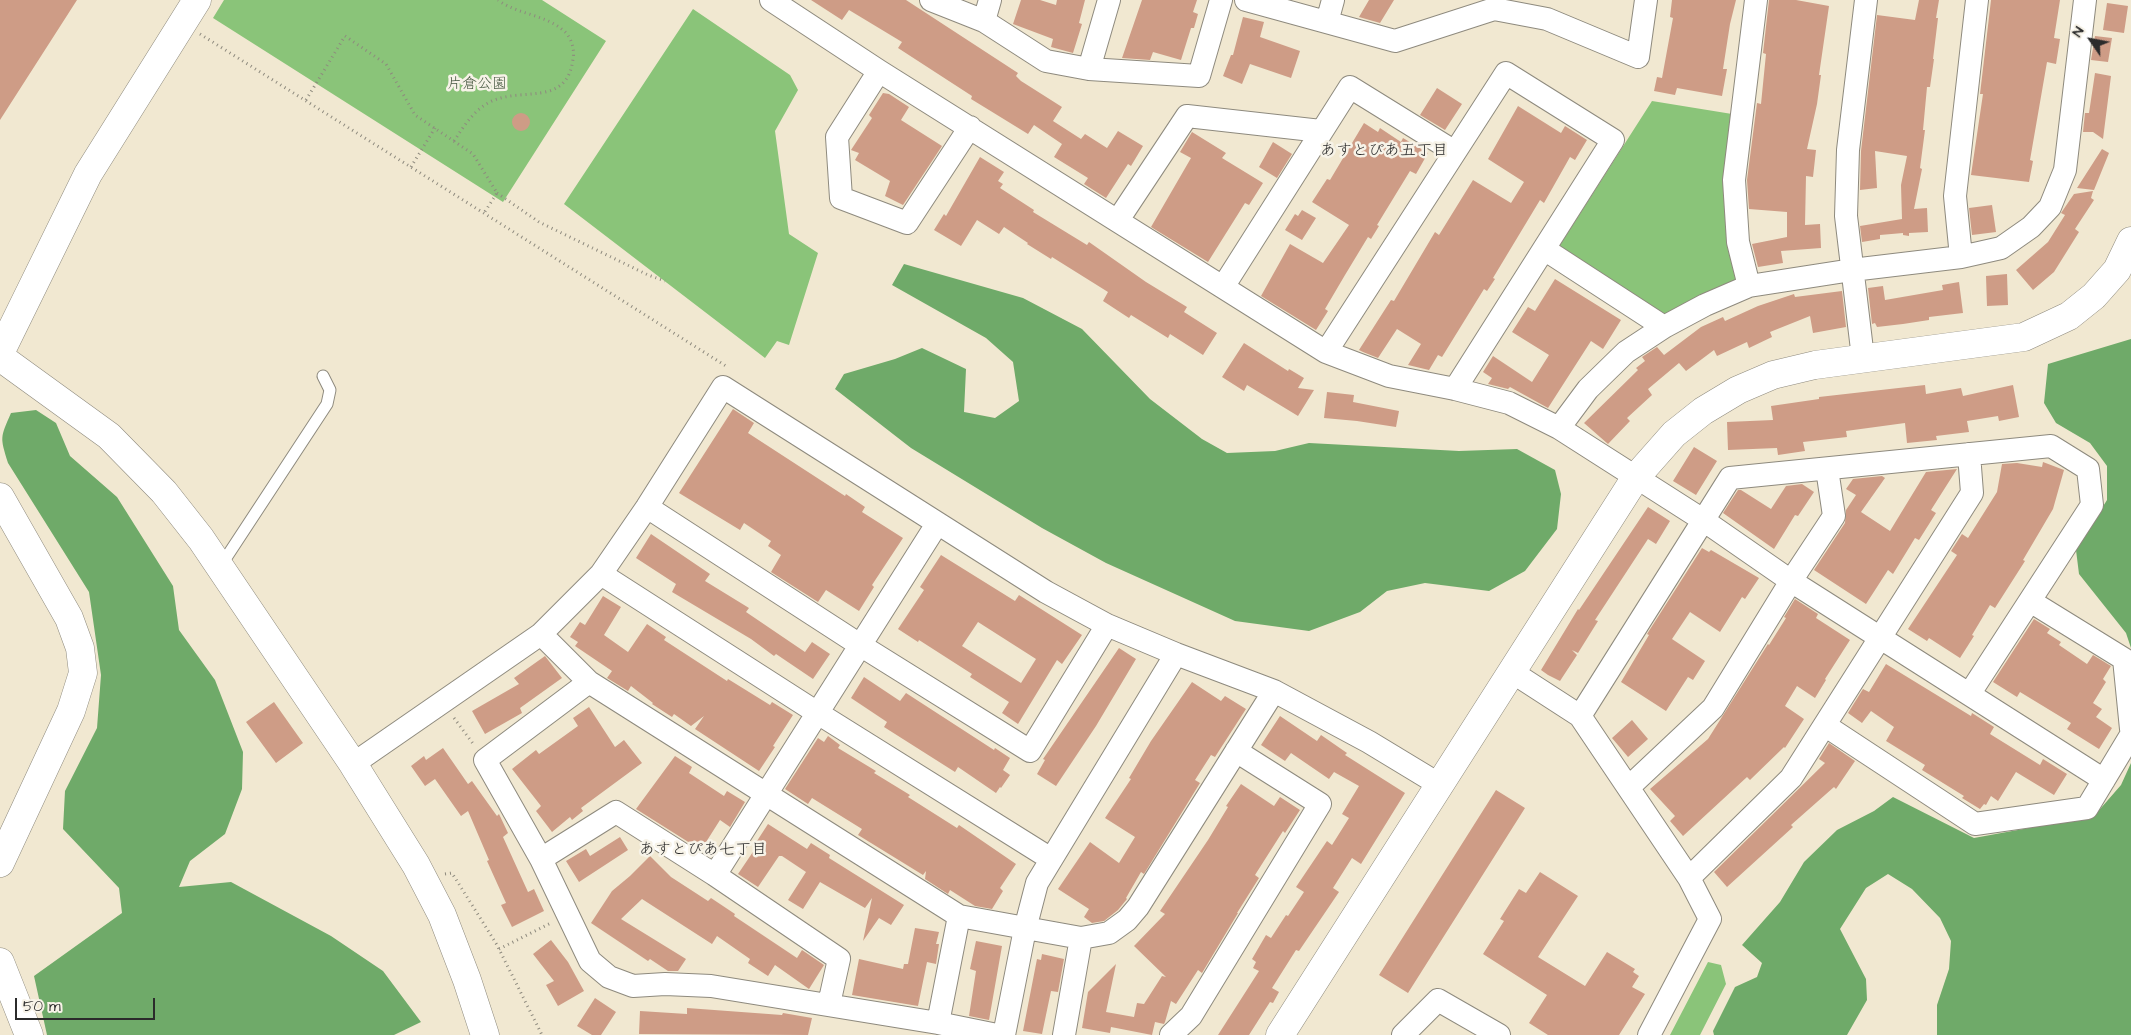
<!DOCTYPE html>
<html>
<head>
<meta charset="utf-8">
<style>
  body { margin:0 }
  #map { position:relative; width:2131px; height:1035px; overflow:hidden; background:#f1e8d1; font-family:"Architects Daughter",sans-serif }
  canvas { display:block }
  .north { position:absolute; left:2066px; top:15px; width:50px; height:50px; -webkit-text-stroke:4px #f7f3e8; paint-order:stroke; rotate:303deg; font-size:14px; font-weight:700; line-height:20px; text-align:center; color:#2b2b2b }
  .north::after { content:''; display:block; margin:auto; width:18px; height:22px; background:#2b2b2b; clip-path:polygon(50% 0,100% 100%,50% 72%,0 100%) }
  .scale { position:absolute; left:15px; top:998px; width:140px; height:22px; box-sizing:border-box; border:2px solid #2b2b2b; border-top:0; padding-left:6px; font-size:15px; line-height:18px; white-space:nowrap; color:#2b2b2b; -webkit-text-stroke:4px #f7f3e8; paint-order:stroke }
</style>
</head>
<body>
<div id="map">
<canvas width="2131" height="1035"></canvas>
<div class="north">N</div>
<div class="scale">50 m</div>
</div>
<script>
const ctx = document.querySelector('canvas').getContext('2d');
ctx.lineJoin = 'round';
function fill(path, color) { ctx.fillStyle = color; ctx.fill(path, 'evenodd'); }
function strokePath(path, color, width, dash) { ctx.strokeStyle = color; ctx.lineWidth = width; ctx.lineCap = dash ? 'butt' : 'round'; ctx.setLineDash(dash || []); ctx.stroke(path); }
function label(font, color, halo, rows, align = 'center') {
  ctx.font = font + ' "Architects Daughter","Klee One",sans-serif'; ctx.lineWidth = 5; ctx.setLineDash([]); ctx.textBaseline = 'middle'; ctx.strokeStyle = halo; ctx.fillStyle = color; for (const [text, x, y, turn = 0] of rows) {
    ctx.save(); ctx.translate(x, y); ctx.rotate((+turn || 0) * Math.PI / 180); ctx.textAlign = isNaN(turn) ? turn : align; if (halo) ctx.strokeText(text, 0, 0); ctx.fillText(text, 0, 0); ctx.restore();
  }
}
fill(new Path2D(`
  M224 0H542L606 41 503 202 213 18Z
  M693 9 790 75 798 90 775 131 789 234 818 253 789 345 777 341 765 358 564 204Z
  M1652 101 1732 114 1739 280 1666 316 1558 248Z
  M1708 962 1721 965 1726 984 1700 1035H1670Z`), '#8ac479');
fill(new Path2D(`
  M904 264 1023 298 1082 329 1150 399 1202 439 1227 453 1275 451 1309 443 1459 451 1517 449 1555 470 1561 494 1557 529 1525 571 1489 591 1425 583 1387 591 1360 612 1309 631 1235 621 1106 563 1042 528 911 448 835 389 844 374 895 359 922 348 966 369 964 412 995 418 1019 401 1013 362 986 338 892 285Z
  M2131 339V648L2126 633 2079 574 2076 550 2107 500V466L2090 443 2056 423 2044 403 2048 364Z
  M36 410 56 423 70 456 117 497 173 586 179 630 215 680 243 752 242 789 225 834 190 861 179 887 231 882 331 936 383 971 421 1022 394 1035H47L34 976 122 913 119 888 63 829 65 791 97 728 101 675 89 592 8 463C0 437 0 438 11 413Z
  M2131 763V1035H1937V1005L1949 969 1951 941 1940 918 1912 889 1888 874 1866 888 1840 929 1866 979 1867 1000 1847 1035H1714L1713 1031 1735 987 1757 977 1762 963 1742 945 1780 902 1804 862 1837 830 1874 811 1893 797 1974 838 2094 816 2121 785Z`), '#6faa69');
fill(new Path2D(`
  M0 0H77L0 120Z
  M811 0H906L1018 73 1016 76 1021 81 1062 107 1053 121 1081 139 1085 134 1107 148 1118 131 1143 146 1131 166 1128 164 1106 198 1084 184 1088 178 1054 157 1062 144 1034 125 1028 134 989 110 971 99 972 96 898 48 902 42 849 10 842 20Z
  M1021 0H1040L1056 5 1057 0H1085L1079 23 1082 24 1073 53 1051 47 1053 39 1013 24Z
  M1142 0H1197L1193 12 1198 14 1194 28H1191L1181 60 1153 52 1150 60 1122 58Z
  M1369 0H1394L1380 23 1359 17Z
  M1672 0H1736L1730 24 1723 69H1727L1722 96 1677 88 1675 95 1654 91 1657 77 1662 78 1673 18 1670 17Z
  M1769 0H1796L1829 6 1819 75H1821L1817 104 1807 149 1816 150 1813 177 1806 176 1805 225 1820 224 1821 248 1781 251 1783 263 1758 267 1752 244 1787 237V212L1749 209 1747 180 1757 103 1761 104 1766 54 1763 53Z
  M1919 0H1939L1936 18H1938L1933 59H1934L1930 87H1927L1923 130H1925L1920 168 1922 169 1914 209 1927 208 1928 232 1909 233V236L1903 235V233L1880 235V239L1862 242 1860 226 1902 219 1901 185 1907 156 1875 151 1877 188 1860 190 1861 151 1877 15 1915 20Z
  M1991 0H2060L2054 38 2060 39 2056 64 2047 62 2030 160 2033 161 2029 182 1971 175 1983 94H1980Z
  M2107 3 2128 6 2124 33 2103 30Z
  M1243 17 1264 22 1260 37 1300 51 1291 78 1250 64 1242 84 1223 76 1231 55H1233Z
  M2095 36 2112 38 2108 62 2091 60Z
  M2095 73 2111 76 2103 139 2093 132H2083L2085 113H2089Z
  M1437 88 1462 104 1445 130 1420 115Z
  M883 93 889 94 909 107 901 120 942 146 903 205 885 196 890 181 855 160 859 153 851 150 872 118 869 115Z
  M1518 106 1561 133 1565 126 1587 140 1575 160 1570 157 1544 203 1540 200 1493 278 1495 279 1487 291 1484 289 1442 357 1438 355 1429 370 1408 365 1421 344 1397 329 1378 358 1363 352 1359 350 1391 300 1394 301 1435 232 1439 235 1473 180 1511 203 1524 182 1488 159Z
  M512 122a9 9 0 1 1 18 0a9 9 0 1 1-18 0Z
  M1364 123 1378 132 1380 128 1401 142 1403 138 1428 153 1416 174 1410 171 1377 225 1379 226 1371 239 1368 237 1345 275 1325 309 1328 311 1316 330 1261 296 1290 244 1323 263 1349 225 1312 202 1327 179 1330 180Z
  M1192 132 1226 153 1222 158 1263 183 1249 205 1245 203 1208 262 1151 227 1191 158 1180 152Z
  M1273 142 1292 154 1277 178 1259 167Z
  M2102 149 2109 153 2094 190 2077 188Z
  M980 157 1004 172 998 181 1003 184 1000 188 1034 210 1033 212 1087 245 1089 242 1146 282 1187 307 1184 312 1217 333 1203 355 1170 334 1168 338 1131 315 1129 318 1103 301 1108 292 1052 257 1051 259 1027 244 1028 243 1004 227 999 234 977 220 961 246 934 230 944 214 946 216Z
  M2093 191 2091 198 2094 200 2075 229 2079 232 2054 272 2033 290 2016 270 2048 242 2065 215 2061 213 2074 194Z
  M1992 205 1996 232 1972 235 1969 208Z
  M1302 210 1316 218 1302 240 1285 230 1295 214 1298 216Z
  M2007 274 2008 305 1987 306 1986 276Z
  M1555 279 1621 320 1603 349 1591 341 1548 408 1510 387 1508 389 1488 384 1492 378 1483 372 1493 356 1532 382 1549 355 1512 332 1528 307 1535 311Z
  M1959 282 1963 313 1929 317V320L1903 324 1877 327 1875 323 1872 324 1868 288 1883 286 1885 300 1943 290 1942 285Z
  M1842 291 1846 327 1813 333 1810 316 1770 332 1772 337 1749 348 1747 342 1717 356 1714 350 1686 371 1679 363 1648 389 1652 395 1627 418 1630 421 1608 444 1584 423 1638 370 1636 368 1645 361 1642 357 1657 347 1664 355 1701 327 1723 317 1725 321 1758 306 1794 294 1795 297Z
  M1244 343 1288 371 1289 369 1304 378 1298 388 1314 390 1298 416 1247 385 1244 391 1222 377Z
  M1925 385 1926 394 1961 388 1963 396 2013 385 2019 417 1999 421 1998 416 1967 421 1969 432 1936 436 1937 440 1907 443 1905 423 1846 431 1847 437 1803 442 1805 451 1778 455 1777 448 1728 450 1727 422 1773 420 1771 406 1819 399V397Z
  M1327 392 1354 395 1353 402 1399 411 1396 427 1357 421 1324 418Z
  M733 409 754 423 748 433 845 496 846 494 865 507 862 512 903 538 872 585 874 587 859 611 826 590 818 602 771 572 781 555 768 546 771 541 744 523 740 530 679 493Z
  M1694 447 1717 461 1696 495 1673 481Z
  M2043 462 2064 470 2053 509 2023 560 2025 561 1995 608 1990 605 1972 635 1974 636 1960 658 1929 638 1927 641 1908 629 1957 555 1951 551 1962 534 1968 538 1997 492 2002 464 2017 463 2042 467Z
  M1957 469 1931 510 1936 513 1919 540 1915 538 1893 574 1888 570 1866 604 1814 570 1845 523 1846 510 1856 495 1846 489 1853 479 1882 476 1885 478 1861 512 1890 531 1926 472Z
  M1802 484 1814 492 1798 516 1795 515 1774 549 1723 513 1738 490H1741L1771 509 1786 486Z
  M1648 507 1670 521 1656 544 1648 539 1595 620 1598 621 1578 653 1572 650 1577 655 1560 681 1548 675 1541 670 1578 609 1579 610Z
  M651 534 710 574 705 581 749 608 746 612 805 652 812 642 830 654 813 679 776 654 774 656 751 639 672 592 676 584 636 558Z
  M1702 548 1709 552 1711 550 1759 578 1745 599 1742 597 1720 632 1690 612 1672 639 1705 661 1693 680 1688 677 1666 711 1621 682 1649 635 1647 634Z
  M941 555 1015 601 1019 595 1082 635 1062 664 1057 660 1018 724 1002 713 1009 702 970 677 972 674 919 640 918 642 898 629 924 590 920 587ZM978 622 1036 659 1021 683 962 646Z
  M603 596 621 607 604 635 628 652 647 624 666 637 664 640 727 681 728 679 770 705 772 702 793 715 773 746 775 747 759 771 695 729 704 716 691 726 674 714 672 717 652 704 653 703 631 686 628 691 607 678 612 671 575 646 578 642 570 637 580 622 585 625Z
  M1795 599 1818 614 1816 618 1850 640 1825 679 1826 680 1815 698 1797 686 1785 706 1804 719 1785 748 1784 747 1750 780 1747 777 1683 836 1670 821 1675 816 1650 789 1708 739 1768 644 1769 645 1786 618 1784 617Z
  M2034 619 2050 629 2047 633 2061 642 2059 645 2087 664 2093 655 2111 666 2103 679 2106 682 2093 703 2102 709 2096 717 2112 728 2099 749 2067 729 2071 723 2020 692 2017 697 1993 682Z
  M1119 648 1136 659 1096 726 1056 786 1037 774 1045 760 1043 759Z
  M545 656 562 678 520 708 522 713 485 734 472 711 519 684 514 678Z
  M1886 664 1971 716 1972 713 1994 727 1990 734 2040 765 2043 759 2067 774 2054 795 2016 772 1998 801 1991 796 1986 805 1984 804 1980 809 1962 798 1964 796 1922 770 1925 765 1886 741 1894 727 1871 711 1862 723 1848 713 1863 689 1869 692Z
  M864 677 900 701 906 693 994 750 995 748 1010 758 1003 770 1010 775 1001 788 1000 787 996 793 958 767 955 772 884 727 887 722 851 698Z
  M1192 682 1221 701 1225 696 1246 709 1215 757 1211 755 1195 780 1200 783 1144 874 1141 872 1126 898 1127 899 1118 910 1104 921 1092 923 1084 917 1089 909 1058 889 1090 842 1119 863 1135 837 1105 818 1131 779 1129 778 1151 741Z
  M274 702 303 743 276 763 246 722Z
  M589 707 615 747 624 740 642 763 581 808 583 811 572 820 570 817 552 832 536 811 541 806 512 769 536 750 539 754 578 726 573 718Z
  M1280 716 1317 741 1321 735 1347 753 1345 755 1405 793 1361 864 1352 858 1333 888 1339 892 1299 951 1296 950 1272 988 1279 992 1273 1003 1270 1002 1249 1035H1218L1259 971 1253 968 1256 962 1252 959 1266 935 1271 938 1286 915 1288 916 1304 892 1296 887 1327 841 1332 845 1349 818 1342 814 1359 786 1334 772 1329 779 1291 753 1285 761 1261 745Z
  M1632 720 1648 739 1628 757 1612 738Z
  M828 736 840 745 838 748 876 771 874 773 910 795 908 797 957 828 959 825 1016 864 1000 888 1003 891 992 909 975 906 950 890 948 894 925 879 926 871 923 875 858 835 862 829 812 798 808 804 785 789 818 738 824 742Z
  M1829 743 1855 761 1836 789 1834 787 1791 825 1793 827 1727 887 1714 872 1825 763 1819 759Z
  M443 748 468 784 472 781 497 816 499 814 508 833 503 837 528 892 534 889 544 911 512 927 501 905 506 903 487 861 489 860 468 811 461 816 435 779 425 786 411 766 424 756 426 760Z
  M675 756 692 767 689 773 724 796 727 791 745 802 730 827 720 820 701 850 636 809Z
  M1241 784 1274 806 1280 797 1300 810 1285 833 1283 831 1255 875 1259 878 1237 913H1238L1202 973 1198 970 1176 1004 1171 1001 1165 1022 1164 1024 1155 1022 1152 1035 1111 1027 1110 1033 1082 1028 1088 992 1116 964 1106 1012 1134 1017 1137 1003 1144 1004 1162 976 1166 977 1134 946 1165 914 1160 911 1208 840 1228 807 1226 806Z
  M1496 790 1525 808 1408 993 1379 975Z
  M768 824 807 849 811 843 830 855 829 858 904 905 891 925 879 918 863 941 872 898 865 908 820 882 803 909 788 900 806 872 782 856H779L758 887 738 874 759 843 757 841Z
  M620 837 628 850 579 882 566 861 586 849 590 856Z
  M650 856 671 877 708 901 711 898 735 914 734 916 797 958 802 950 824 965 809 989 775 965 768 976 748 963 750 959 717 936 712 944 642 899 621 919 686 959 678 971H668L650 959 648 961 591 923 612 891 630 876Z
  M1540 872 1578 896 1538 957 1585 986 1607 952 1635 969 1633 972 1639 976 1632 987 1645 994 1619 1035H1548L1529 1023 1547 995 1483 954 1504 921 1500 919 1519 889 1526 893Z
  M915 928 939 932 936 944H939L936 964 927 962 918 1006 852 995 859 959 903 969 904 964H908Z
  M551 940 568 962 584 991 558 1006 546 985 554 981 533 954Z
  M976 941 1002 946 989 1020 969 1016 976 971 970 969Z
  M1042 954 1064 959 1058 992 1051 991 1042 1034 1023 1031 1037 959 1041 960Z
  M595 998 616 1012 601 1035H592L577 1026Z
  M687 1008 782 1015 783 1013 812 1018 808 1035 639 1034 640 1011 687 1014Z`), '#ce9c86');
const service = new Path2D(`
  M220 567 327 404 330 390 323 376`);
const minor = new Path2D(`
  M771 0 879 71 1326 352 1389 376 1455 389 1509 403 1559 428 1703 520 1791 581 2104 780
  M931 0 984 21 1046 61 1089 69 1199 76 1221 0
  M1246 0 1395 41 1494 9 1547 19 1638 57 1646 0
  M984 21 990 0
  M1327 22 1333 0
  M1089 69 1109 0
  M879 71 837 137 841 198 907 223 970 127
  M1118 220 1187 116 1321 131
  M1544 249 1664 327
  M1961 257 1955 196 1977 0
  M1749 286 1738 242 1734 180 1756 0
  M1223 287 1350 87 1455 152
  M1326 352 1506 73 1613 140 1455 389
  M1863 358 1846 216 1848 150 1866 0
  M1559 428 1588 389 1626 352 1664 327 1705 305 1749 286 1852 270 1961 257 2001 248 2031 227 2050 207 2065 170 2085 0
  M647 507 860 645 1030 751 1107 625
  M601 574 816 712 1051 859
  M2030 601 2124 659 2131 729
  M541 634 589 682 959 916 1081 938 1109 933 1127 920 1138 907 1274 691
  M1512 672 1580 716 1689 878 1710 919 1649 1035
  M589 682 485 760 541 859 590 961 609 977 633 986 665 984 711 986 938 1023 959 916
  M1580 716 1730 478 2051 446 2088 469 2092 505 1970 693
  M1826 726 1975 824 2087 808 2131 735
  M353 764 541 634 601 574 647 507 723 387 1046 592 1107 625 1176 654 1274 691 1369 742 1440 785
  M1629 787 1713 708 1791 581 1834 516 1827 469
  M541 859 616 812 715 875 839 959 829 1004
  M715 875 937 524
  M1689 878 1791 778 1972 493 1969 454
  M938 1023 997 1035
  M1004 1035 1025 929 1037 883 1176 654
  M1064 1035 1081 938
  M1171 1035 1191 1016 1320 804 1236 751
  M1403 1035 1438 1000 1499 1035`);
const tertiary = new Path2D(`
  M0 353 88 174 197 0
  M0 357 109 436 164 492 201 539 353 764 416 865 442 915 467 980 485 1035
  M0 497 69 618 80 648 83 673 71 711 0 863
  M0 962 29 1035
  M1280 1035 1636 477 1674 434 1703 411 1738 390 1773 375 1815 365 2024 337 2069 316 2094 296 2117 270 2131 241`);
strokePath(service, '#8e8a7e', 13);
strokePath(minor, '#8e8a7e', 24);
strokePath(tertiary, '#8e8a7e', 29);
strokePath(new Path2D(`
  M200 34 726 366
  M306 100 345 36 386 64 415 115 473 154 497 193 484 213
  M454 141C464 126 474 110 490 102 521 86 567 108 573 59 575 49 571 37 564 31 545 14 518 15 498 0
  M411 167 435 128
  M497 193 539 222 648 275 665 281
  M454 718 474 745
  M445 874 452 873 497 945 542 1035
  M499 949 551 923`), '#8e8a7e', 3, [1, 4]);
strokePath(service, '#fff', 11);
strokePath(minor, '#fff', 22);
strokePath(tertiary, '#fff', 28);
label('15px', '#485942', '#f7f3e8', [
  ["片倉公園",477,85]
]);
label('16px', '#2b2b2b', '#f7f3e8', [
  ["あすとぴあ五丁目",1384,152],
  ["あすとぴあ七丁目",703,851]
]);
</script>
</body>
</html>
